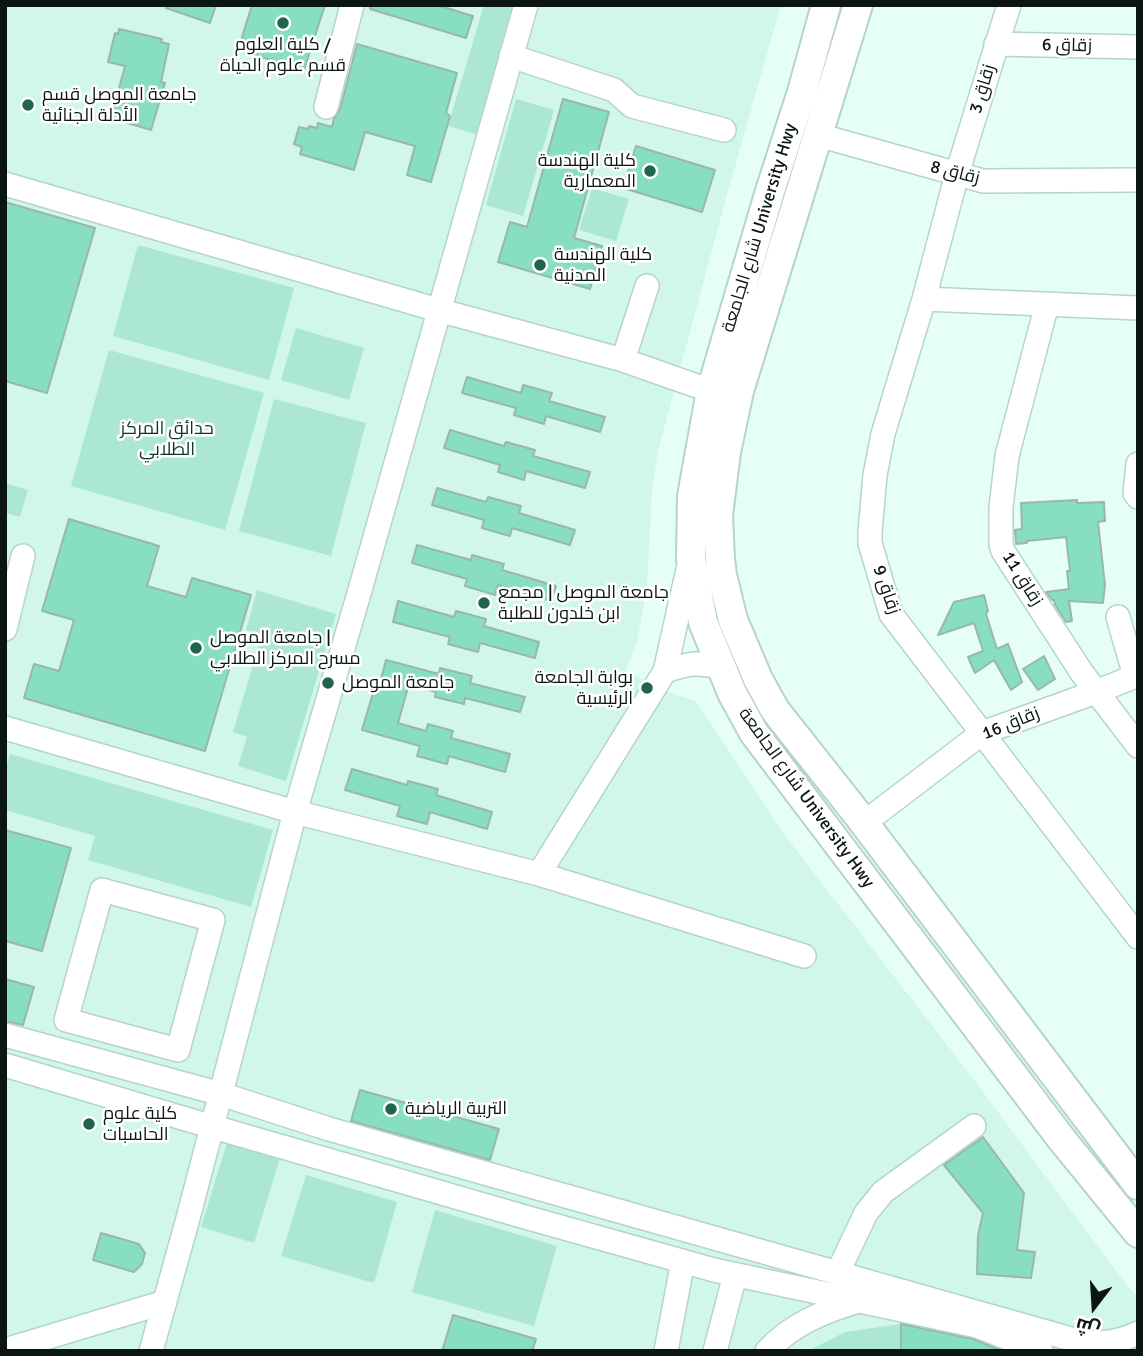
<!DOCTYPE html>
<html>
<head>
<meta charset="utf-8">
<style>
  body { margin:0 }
  #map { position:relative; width:1143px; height:1356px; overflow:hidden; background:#e6fff6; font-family:Signika,Cairo,sans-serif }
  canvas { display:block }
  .frame { position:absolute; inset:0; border:7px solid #0b1512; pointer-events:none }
  .north { position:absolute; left:1059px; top:1272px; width:70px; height:70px; -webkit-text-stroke:5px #fff; paint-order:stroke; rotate:197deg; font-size:19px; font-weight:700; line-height:28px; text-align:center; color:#0b1512 }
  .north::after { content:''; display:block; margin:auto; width:24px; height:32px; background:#0b1512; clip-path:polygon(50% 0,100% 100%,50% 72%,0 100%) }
</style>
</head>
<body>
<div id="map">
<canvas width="1143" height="1356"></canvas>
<div class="frame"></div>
<div class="north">ش</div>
</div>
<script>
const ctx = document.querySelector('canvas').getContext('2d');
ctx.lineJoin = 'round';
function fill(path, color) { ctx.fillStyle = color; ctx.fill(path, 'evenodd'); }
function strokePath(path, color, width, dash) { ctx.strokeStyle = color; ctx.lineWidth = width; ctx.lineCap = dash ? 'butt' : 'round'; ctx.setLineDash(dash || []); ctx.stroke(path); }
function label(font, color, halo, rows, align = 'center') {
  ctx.font = font + ' Signika,Cairo,sans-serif'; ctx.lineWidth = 5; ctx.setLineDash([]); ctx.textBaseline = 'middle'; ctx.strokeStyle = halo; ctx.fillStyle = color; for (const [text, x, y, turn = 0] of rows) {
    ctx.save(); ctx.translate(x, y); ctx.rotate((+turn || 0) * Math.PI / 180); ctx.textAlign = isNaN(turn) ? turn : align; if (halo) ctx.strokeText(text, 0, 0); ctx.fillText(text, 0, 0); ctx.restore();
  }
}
fill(new Path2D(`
  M5 5H781L725 202 658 451 652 492 647 586 637 641 626 671 674 694 696 701 786 837 972 1077 1117 1272 1138 1298V1351H5Z`), '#d0f7e9');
fill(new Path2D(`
  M484 5H515L476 134 448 126Z
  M516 99 554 110 523 216 486 205Z
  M592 188 629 199 616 241 579 230Z
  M138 245 294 288 269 380 113 336Z
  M296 328 364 348 349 400 281 380Z
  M109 350 264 393 225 530 71 486Z
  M274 399 366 423 331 556 239 531Z
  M5 483 28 490 20 517 5 513Z
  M257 590 336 614 286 781 238 766 247 737 233 732 262 635 246 630Z
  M10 754 273 830 251 907 88 860 95 836 5 810V771Z
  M227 1143 280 1158 254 1243 201 1227Z
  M306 1175 397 1202 374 1283 281 1256Z
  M435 1210 557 1246 534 1326 412 1292Z
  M901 1324 950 1326 1018 1351H808L845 1332Z`), '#ace7d2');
const building = new Path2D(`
  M167 5H216L210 23 166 8Z
  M252 5H325L304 70 238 50Z
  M370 5H437L473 16 466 38 370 9Z
  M119 29 162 39 161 42 169 44 161 82 165 83 151 130 111 118 125 66 108 62 115 33 118 34Z
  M357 44 457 73 446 113 450 116 431 182 407 175 415 146 365 132 354 170 300 154 302 147 294 144 299 127 308 129 309 126 317 128 318 123 332 127 334 118 340 110Z
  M563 99 609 112 574 238 602 246 590 289 498 262 510 222 527 227Z
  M636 146 715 170 702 212 623 188Z
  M5 202 95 228 47 393 5 381Z
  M467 377 521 393 523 385 552 393 549 401 605 417 600 432 546 416 544 424 514 415 516 408 462 393Z
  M450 430 504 446 506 442 535 450 533 456 590 472 585 488 526 471 524 480 498 472 500 465 444 448Z
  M437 488 486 502 488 497 521 506 519 513 575 530 570 545 512 528 510 536 482 528 484 520 432 505Z
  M1077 500V503L1104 502 1105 521 1098 522 1105 585 1103 603 1069 601 1072 621 1066 622 1055 605 1054 600H1052L1046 592 1069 589 1067 571H1070L1066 537 1027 541V543L1016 544 1015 530 1022 529 1021 503Z
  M69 519 159 546 147 586 186 597 192 578 251 595 205 751 24 698 34 664 59 671 74 620 42 611Z
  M417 545 471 560 472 555 504 564 502 570 556 586 551 601 498 585 495 595 465 586 467 579 412 563Z
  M984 595 988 611 986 614 997 649 1008 644 1022 682 1011 690 994 660 975 673 968 657 983 651 974 623 938 635 954 602Z
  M398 601 454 617 456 611 486 619 484 626 539 642 535 658 480 643 478 652 448 644 450 637 393 622Z
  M1044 656 1055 679 1038 690 1023 669Z
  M386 660 439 674 440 668 472 676 470 683 525 697 520 712 465 698 464 704 435 697 436 692 409 684 398 723 426 731 428 724 453 731 451 738 510 754 505 772 449 756 447 764 417 756 420 746 362 730 373 693 377 694Z
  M352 769 407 785 408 781 438 789 436 795 492 812 487 829 430 812 427 824 397 816 400 806 345 790Z
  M5 830 71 848 42 951 5 941Z
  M5 979 34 987 23 1025 5 1021Z
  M360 1090 499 1129 490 1160 351 1121Z
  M983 1137 1024 1193 1017 1250 1035 1252 1031 1278 977 1274 978 1235 983 1213 944 1165Z
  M101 1233 139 1244 145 1253 142 1264 134 1272 93 1260Z
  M453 1315 536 1339 532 1351H442Z
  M901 1324 973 1339 1002 1351H901Z`);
fill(building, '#87dec2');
strokePath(building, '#99b7ac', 2);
const minor = new Path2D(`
  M1009 5 957 174 924 299 883 434 875 475 870 532V543L891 614 1138 937
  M996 44 1138 47
  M511 56 614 90 632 106 724 130
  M326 107 352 5
  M818 135 983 181 1138 180
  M5 184 438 310 623 360 711 391
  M924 299 1138 308
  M1047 304 1007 456 1001 507V545L1003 551 1082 673 1138 746
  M623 360 647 286
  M1138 464 1135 493 1138 497
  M1118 617 1135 676
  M5 629 23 556
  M665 671C691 663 695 662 721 667
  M5 728 295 812 539 874 804 956
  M864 823 982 733 1096 692 1138 675
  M539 874 665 671 689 565
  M102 890 213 920 178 1050 66 1020Z
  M5 1035 221 1094 329 1129 1071 1339C1095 1345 1115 1344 1138 1333
  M5 1065 179 1117 525 1217 714 1270 977 1326 1041 1351
  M838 1272 866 1213 883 1192 974 1126
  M5 1350 165 1302
  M151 1351 187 1222 295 812 360 590 526 5
  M666 1351 683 1261
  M715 1351 735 1275
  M767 1351C791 1325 822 1312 855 1302`);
const major = new Path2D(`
  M826 5 802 92 770 191 711 391 692 496 691 559 703 622 732 693 754 733 1063 1141 1138 1233
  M858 5 739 391 726 452 718 515 720 559 722 575 733 620 758 679 775 710 858 815 1138 1185`);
strokePath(minor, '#b6d4c9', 26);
strokePath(major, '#b6d4c9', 32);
strokePath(minor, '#fff', 23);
strokePath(major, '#fff', 28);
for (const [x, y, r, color] of [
  [283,23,7,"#226250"],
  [28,105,7,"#226250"],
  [650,171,7,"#226250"],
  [540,265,7,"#226250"],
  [484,603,7,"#226250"],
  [196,648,7,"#226250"],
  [328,683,7,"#226250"],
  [647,688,7,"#226250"],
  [391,1109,7,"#226250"],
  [89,1124,7,"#226250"]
]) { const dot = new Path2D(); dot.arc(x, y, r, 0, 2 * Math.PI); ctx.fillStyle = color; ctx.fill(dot); strokePath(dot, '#fff', 2.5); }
label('18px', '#0b1512', '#fff', [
  ["كلية العلوم /",283,45,"center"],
  ["قسم علوم الحياة",283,66,"center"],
  ["جامعة الموصل قسم",42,95],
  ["الأدلة الجنائية",42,116],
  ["كلية الهندسة",636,161,"right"],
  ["المعمارية",636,182,"right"],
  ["كلية الهندسة",554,255],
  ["المدنية",554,276],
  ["جامعة الموصل | مجمع",498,593],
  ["ابن خلدون للطلبة",498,614],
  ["جامعة الموصل |",210,638],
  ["مسرح المركز الطلابي",210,659],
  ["بوابة الجامعة",633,678,"right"],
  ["الرئيسية",633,699,"right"],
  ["جامعة الموصل",342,683],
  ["التربية الرياضية",405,1109],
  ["كلية علوم",103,1114],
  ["الحاسبات",103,1135]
], 'left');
label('18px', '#0b1512', '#fff', [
  ["زقاق 6",1067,46,1],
  ["زقاق 3",983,89,-73],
  ["زقاق 8",955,173,14],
  ["شارع الجامعة University Hwy",760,228,-73],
  ["زقاق 11",1022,579,58],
  ["زقاق 9",886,590,71],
  ["زقاق 16",1011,724,-22],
  ["شارع الجامعة University Hwy",806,798,54]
]);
label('18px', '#0c362a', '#fff', [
  ["حدائق المركز",167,429],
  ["الطلابي",167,450]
]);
</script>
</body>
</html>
